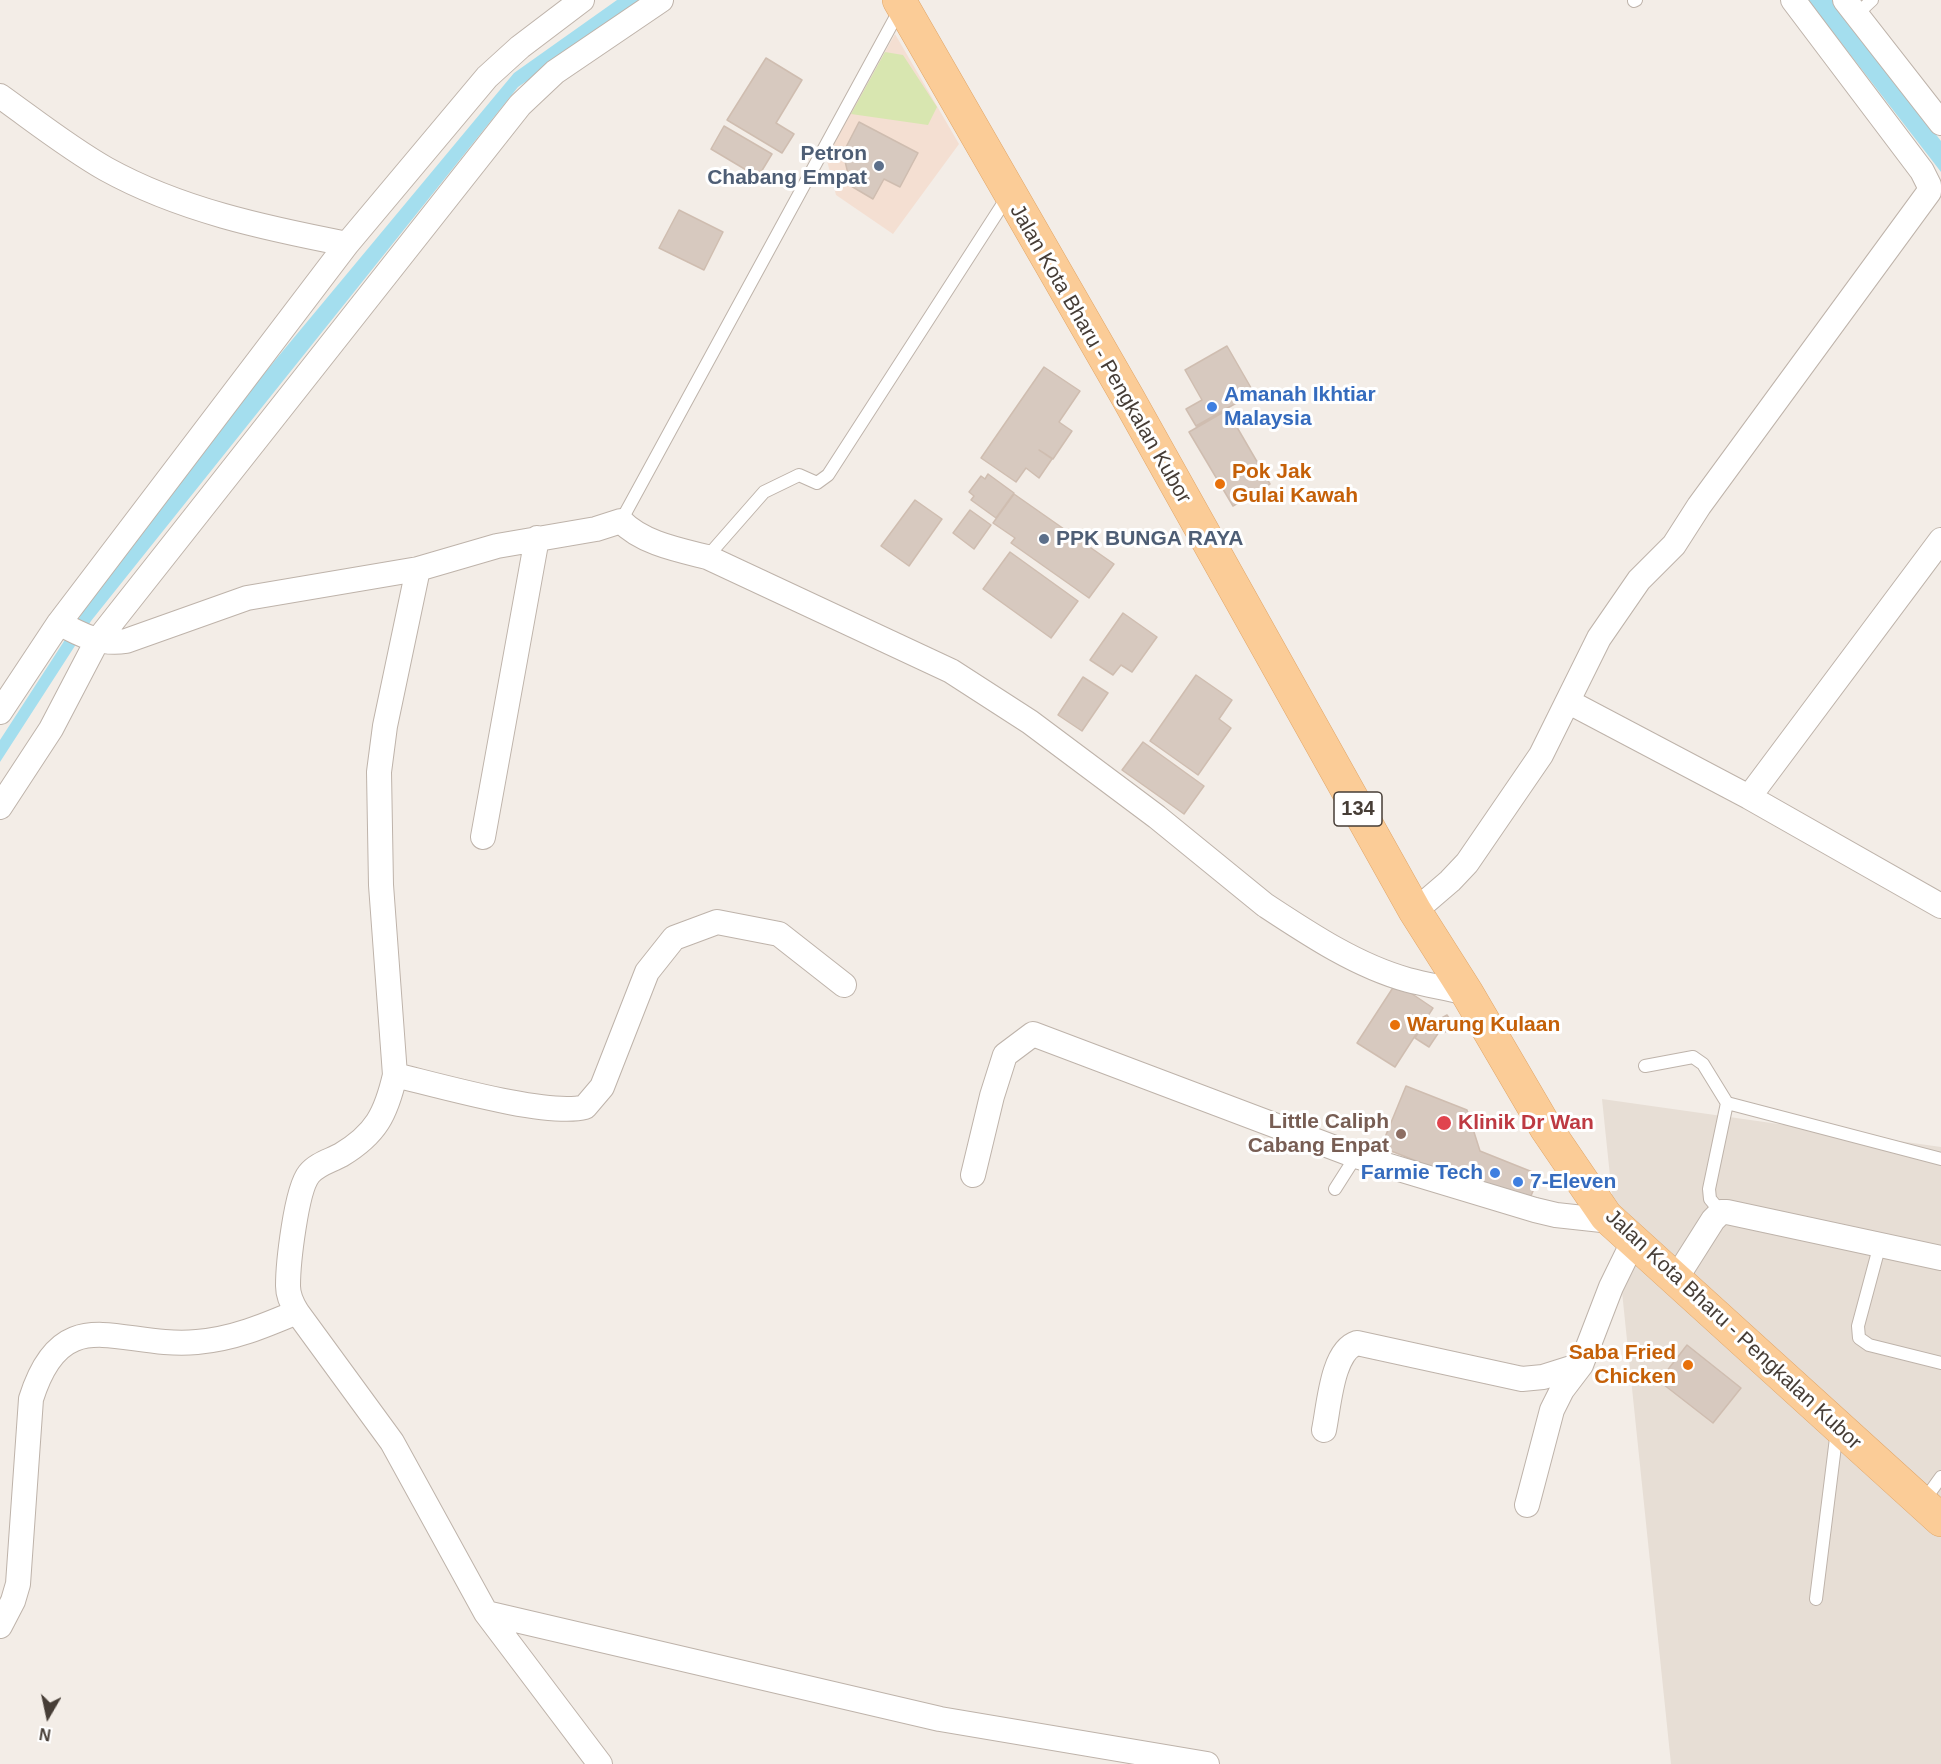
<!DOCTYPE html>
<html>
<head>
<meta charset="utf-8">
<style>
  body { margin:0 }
  #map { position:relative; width:1941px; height:1764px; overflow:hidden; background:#f3ede7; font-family:Arial,sans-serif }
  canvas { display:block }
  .north { position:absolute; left:18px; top:1686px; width:60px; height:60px; -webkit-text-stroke:4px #fff; paint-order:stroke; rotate:189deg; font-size:16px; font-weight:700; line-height:24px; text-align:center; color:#463d36 }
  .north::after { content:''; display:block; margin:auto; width:21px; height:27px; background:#463d36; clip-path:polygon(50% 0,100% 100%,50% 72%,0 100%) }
</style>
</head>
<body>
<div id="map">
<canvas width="1941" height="1764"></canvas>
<div class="north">N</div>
</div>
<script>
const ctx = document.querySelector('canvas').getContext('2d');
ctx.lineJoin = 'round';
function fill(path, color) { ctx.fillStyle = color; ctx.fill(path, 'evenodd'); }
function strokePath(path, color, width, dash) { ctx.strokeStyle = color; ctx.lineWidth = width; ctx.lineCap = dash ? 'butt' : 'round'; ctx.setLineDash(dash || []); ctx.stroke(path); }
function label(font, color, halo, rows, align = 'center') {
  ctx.font = font + ' Arial,sans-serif'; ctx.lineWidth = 6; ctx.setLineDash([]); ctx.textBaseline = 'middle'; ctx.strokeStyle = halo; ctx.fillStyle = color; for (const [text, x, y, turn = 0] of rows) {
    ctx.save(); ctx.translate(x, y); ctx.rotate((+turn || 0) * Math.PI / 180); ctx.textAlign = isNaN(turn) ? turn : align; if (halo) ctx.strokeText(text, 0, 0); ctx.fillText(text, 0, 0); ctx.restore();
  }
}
fill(new Path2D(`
  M1602 1099 1941 1147V1764H1671Z`), '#e7ded5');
fill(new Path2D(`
  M895 34 959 144 893 234 836 195 826 157Z`), '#f4dfd2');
fill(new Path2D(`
  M885 52 903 55 937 107 928 125 851 114Z`), '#d8e6b0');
fill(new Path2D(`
  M617 0H646L518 87 91 621 0 762V740L129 541 193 459 514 73Z
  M1808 0H1832L1941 141V172Z`), '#a4deee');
const building = new Path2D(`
  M766 58 802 80 776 123 794 134 782 153 727 120Z
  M859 122 918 153 900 187 884 179 873 199 851 186 843 153Z
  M724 126 772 154 758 177 711 149Z
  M679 210 723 232 704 270 659 248Z
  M1227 346 1254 393 1196 426 1186 409 1202 400 1185 370Z
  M1044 367 1080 391 1059 422 1072 431 1053 459 1039 450 1052 459 1039 478 1026 468 1016 482 981 458Z
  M1227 410 1270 484 1233 506 1189 432Z
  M988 474 1014 493 996 518 971 500 974 496 969 492 981 476 985 479Z
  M1014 494 1114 564 1089 598 1011 543 1015 538 993 523Z
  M915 500 942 519 909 566 881 546Z
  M970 510 991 525 974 549 953 533Z
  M1010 552 1078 601 1051 638 983 589Z
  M1123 613 1157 637 1132 672 1121 665 1113 675 1090 660Z
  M1196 675 1232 700 1219 719 1231 728 1198 775 1150 741Z
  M1083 677 1108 693 1082 731 1058 715Z
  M1143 742 1204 786 1184 814 1122 770Z
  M1396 983 1433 1008 1395 1067 1357 1043Z
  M1447 1015 1455 1027 1445 1032 1438 1020Z
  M1427 1019 1441 1029 1429 1047 1415 1038Z
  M1406 1086 1467 1110 1480 1151 1540 1175 1527 1205 1381 1147Z
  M1687 1345 1741 1388 1713 1423 1659 1381Z`);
fill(building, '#d7c9bf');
strokePath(building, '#cfbdb0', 1.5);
const service = new Path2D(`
  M1634 1 1636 0
  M1856 15 1872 0
  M621 521 900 9
  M707 557 764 492 799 475 817 483 828 475 1008 196
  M1645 1066 1693 1057 1703 1064 1727 1103
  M1335 1189 1356 1156
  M1721 1212 1710 1199 1709 1189 1727 1103 1941 1159
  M1880 1244 1858 1326 1859 1338 1869 1345 1941 1363
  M1923 1502 1941 1477
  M1816 1599 1837 1430`);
const minor = new Path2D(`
  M1845 0 1941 123
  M0 96C35 121 69 148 106 169 180 210 265 228 347 244
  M418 569 385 726 379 772 381 885 395 1075C386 1114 376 1134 341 1155 330 1161 317 1164 309 1174 296 1190 288 1264 288 1286 288 1295 292 1304 297 1312L392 1442 486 1613 600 1764
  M59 623C81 635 100 645 126 641L247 598 418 569 497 546 596 529 621 521C642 543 679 550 707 557L951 671 1030 722 1157 817 1265 905C1309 934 1357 966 1408 980 1427 985 1447 988 1467 993
  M1569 702 1749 797 1941 906
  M0 712 59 623 347 244 487 77 520 47 582 0
  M1749 797 1941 540
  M0 807 51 729 97 641 520 105 555 72 661 0
  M483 837 537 538
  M1415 911 1450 881 1467 863 1541 755 1599 638 1639 580 1674 545 1699 506 1929 192V185L1922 171 1793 0
  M395 1075C437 1085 548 1117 585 1107L602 1087 647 972 674 938 717 922 779 934 844 985
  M973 1175 992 1096 1005 1055 1033 1034 1356 1156 1535 1210 1556 1215 1611 1221
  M1675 1280 1713 1220 1721 1212H1727L1941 1258
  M1324 1430C1329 1406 1332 1351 1357 1343L1522 1379 1543 1377 1581 1365 1611 1287 1633 1242
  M1527 1505 1552 1410 1562 1390 1581 1365
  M486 1613 940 1719 1207 1764
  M0 1626 13 1601 18 1584 31 1399C63 1297 120 1349 197 1342 233 1339 264 1326 297 1312`);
const primary = new Path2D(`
  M899 0 1128 398 1415 911 1467 993 1546 1128 1606 1216 1941 1520`);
strokePath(service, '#beb3aa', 14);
strokePath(minor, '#beb3aa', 26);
strokePath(primary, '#e0a567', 34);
strokePath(service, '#fff', 12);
strokePath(minor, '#fff', 24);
strokePath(primary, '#fbcc97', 33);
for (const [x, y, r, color] of [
  [879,166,6,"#5c6f8a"],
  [1212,407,6,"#3f7fe0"],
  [1220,484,6,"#e8710a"],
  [1044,539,6,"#5c6f8a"],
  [1395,1025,6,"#e8710a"],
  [1444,1123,8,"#e0444e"],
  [1401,1134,6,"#8d6e63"],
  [1495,1173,6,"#3f7fe0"],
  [1518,1182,6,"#3f7fe0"],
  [1688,1365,6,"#e8710a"]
]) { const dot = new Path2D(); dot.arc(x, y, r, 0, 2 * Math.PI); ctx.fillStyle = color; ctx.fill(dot); strokePath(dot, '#fff', 2); }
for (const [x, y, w] of [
  [1358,809,48]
]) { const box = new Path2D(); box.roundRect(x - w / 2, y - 17, w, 34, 4.5); ctx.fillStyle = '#fff'; ctx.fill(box); strokePath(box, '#463d36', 1.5); }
label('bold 20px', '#463d36', null, [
  ["134",1358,809]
]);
label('bold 21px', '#4e5e75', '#fff', [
  ["Petron",867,154],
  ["Chabang Empat",867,178],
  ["PPK BUNGA RAYA",1056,539,"left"]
], 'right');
label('21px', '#463d36', '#fff', [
  ["Jalan Kota Bharu - Pengkalan Kubor",1100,354,60],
  ["Jalan Kota Bharu - Pengkalan Kubor",1733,1330,43]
]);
label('bold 21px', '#366cbe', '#fff', [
  ["Amanah Ikhtiar",1224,395],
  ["Malaysia",1224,419],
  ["Farmie Tech",1483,1173,"right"],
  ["7-Eleven",1530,1182]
], 'left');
label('bold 21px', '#c56008', '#fff', [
  ["Pok Jak",1232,472],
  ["Gulai Kawah",1232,496],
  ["Warung Kulaan",1407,1025],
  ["Saba Fried",1676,1353,"right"],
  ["Chicken",1676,1377,"right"]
], 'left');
label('bold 21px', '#785e54', '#fff', [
  ["Little Caliph",1389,1122],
  ["Cabang Enpat",1389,1146]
], 'right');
label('bold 21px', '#be3a42', '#fff', [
  ["Klinik Dr Wan",1458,1123]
], 'left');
</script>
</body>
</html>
